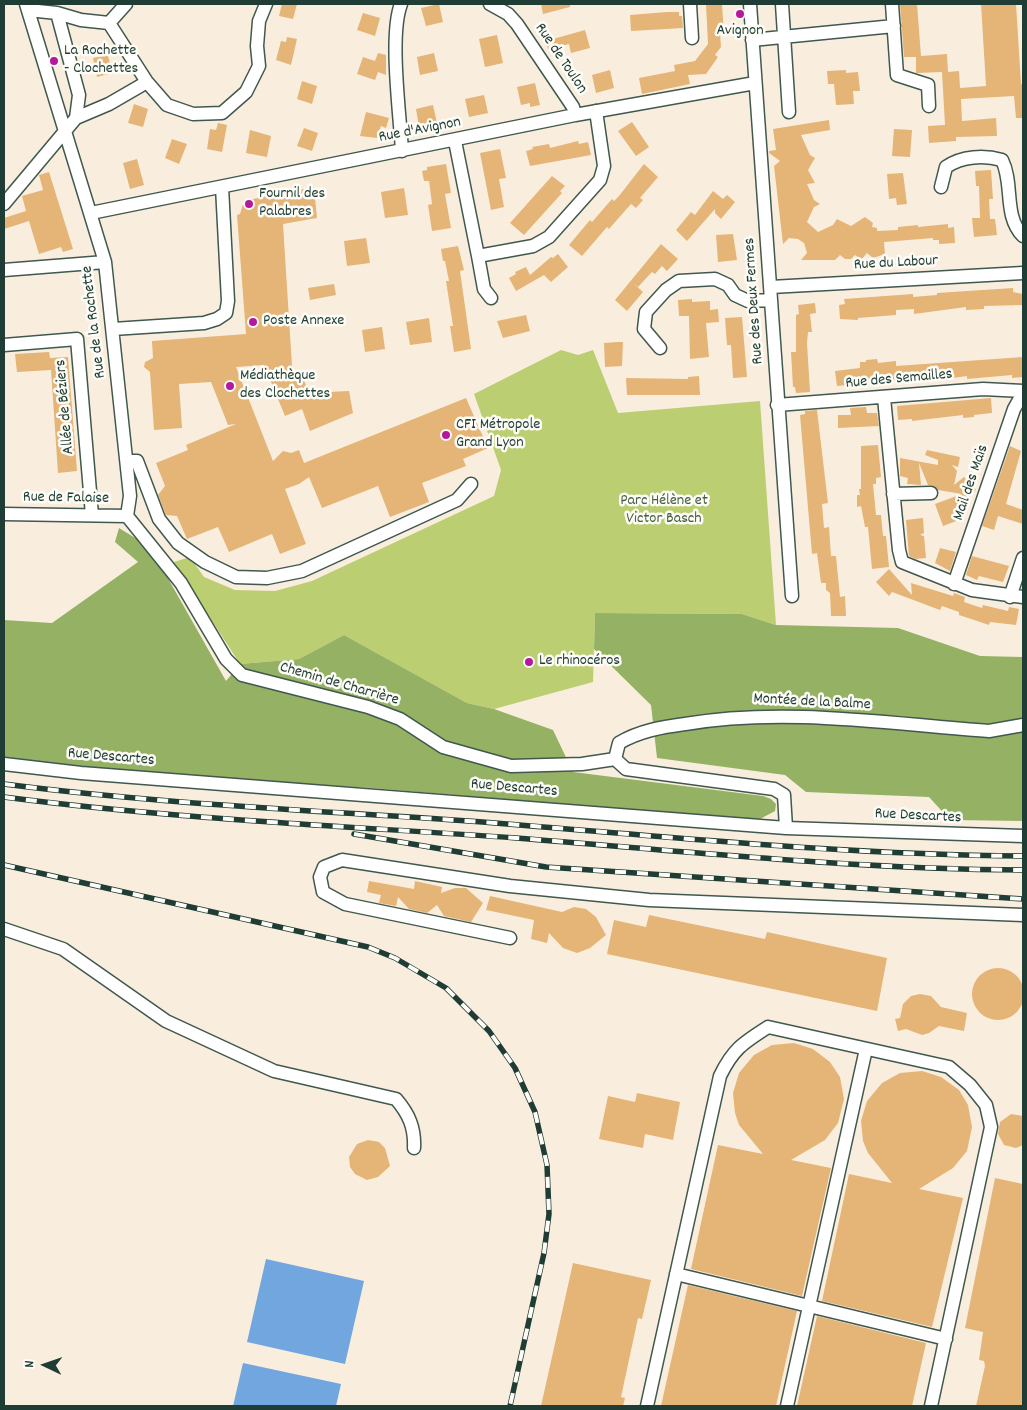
<!DOCTYPE html>
<html>
<head>
<meta charset="utf-8">
<style>
  body { margin:0 }
  #map { position:relative; width:1027px; height:1410px; overflow:hidden; background:#f9eede; font-family:Dekko,sans-serif }
  canvas { display:block }
  .frame { position:absolute; inset:0; border:5px solid #1f3d34; pointer-events:none }
  .north { position:absolute; left:20px; top:1340px; width:50px; height:50px; -webkit-text-stroke:4px #fdfcf7; paint-order:stroke; rotate:273deg; font-size:14px; font-weight:700; line-height:20px; text-align:center; color:#1f3d34 }
  .north::after { content:''; display:block; margin:auto; width:18px; height:22px; background:#1f3d34; clip-path:polygon(50% 0,100% 100%,50% 72%,0 100%) }
</style>
</head>
<body>
<div id="map">
<canvas width="1027" height="1410"></canvas>
<div class="frame"></div>
<div class="north">N</div>
</div>
<script>
const ctx = document.querySelector('canvas').getContext('2d');
ctx.lineJoin = 'round';
function fill(path, color) { ctx.fillStyle = color; ctx.fill(path, 'evenodd'); }
function strokePath(path, color, width, dash) { ctx.strokeStyle = color; ctx.lineWidth = width; ctx.lineCap = dash ? 'butt' : 'round'; ctx.setLineDash(dash || []); ctx.stroke(path); }
function label(font, color, halo, rows, align = 'center') {
  ctx.font = font + ' Dekko,sans-serif'; ctx.lineWidth = 5; ctx.setLineDash([]); ctx.textBaseline = 'middle'; ctx.strokeStyle = halo; ctx.fillStyle = color; for (const [text, x, y, turn = 0] of rows) {
    ctx.save(); ctx.translate(x, y); ctx.rotate((+turn || 0) * Math.PI / 180); ctx.textAlign = isNaN(turn) ? turn : align; if (halo) ctx.strokeText(text, 0, 0); ctx.fillText(text, 0, 0); ctx.restore();
  }
}
fill(new Path2D(`
  M561 350 578 355 593 350 618 413 760 401 776 625 742 614 595 613 593 682 494 709 467 703 344 635 299 659 240 664 174 562 190 557 204 577 235 590 275 591 312 581 494 496 501 470 474 394Z`), '#bbce72');
fill(new Path2D(`
  M119 528 145 544 161 566 226 681 240 664 299 659 344 635 467 703 494 709 553 730 573 772 763 796 771 799 776 804 775 811 760 819H747L371 788 117 772 4 759V620L52 623 138 562 115 542Z
  M595 613 742 614 776 625 898 628 980 656 1023 657V821L950 820 929 797 806 792 785 775 657 758 651 705 594 649Z`), '#94b164');
fill(new Path2D(`
  M266 1259 364 1281 345 1364 247 1342Z
  M243 1363 341 1384 336 1406H233Z`), '#72a6df');
fill(new Path2D(`
  M282 4H297L293 19 279 16Z
  M439 4 443 22 426 26 421 8Z
  M541 4H570V7L543 14Z
  M706 4H722L724 34H720L721 47 715 55 718 57 706 74 688 75 690 84 642 94 639 78 675 71 674 65 695 61 708 44Z
  M900 4H917L921 56 947 54 948 72 959 71 960 88 986 86 981 4H1016L1021 84H1023V118H1016L1014 96 961 99 962 121 996 118 997 136 956 137V141L929 143 928 126 945 125 942 72 916 73V57H904Z
  M667 12H679V16H682L683 28 631 31 630 15Z
  M363 13 380 18 375 36 357 30Z
  M585 30 590 48 571 53 569 44 548 49 546 41Z
  M497 35 503 63 485 67 479 39Z
  M287 37 297 39 291 65 276 60 281 41 286 42Z
  M378 53 386 55V75L378 72 375 80 357 74 363 57 375 61Z
  M434 53 438 71 420 75 417 57Z
  M108 55 112 73 97 77 93 58Z
  M610 70 614 88 596 93 592 75Z
  M846 70V73L858 72 860 91H853L854 104 836 105 834 84H828L827 71Z
  M302 81 317 86 312 104 297 99Z
  M535 83 540 105 530 107V103L521 105 517 87Z
  M484 95 488 113 469 117 465 99Z
  M134 104 148 109 143 127 128 123Z
  M433 105 437 123 419 127 416 109Z
  M366 112 389 118 386 128 381 126 377 138 360 136Z
  M829 120 830 130 801 135 810 155 815 158 808 170 815 183 807 184 814 200 820 204 814 207 807 222 818 232 833 225 837 219 851 226 865 217 873 223 872 227 877 228V231L898 230V227L918 225V227L948 224V228L954 227 955 243 939 244V240H933V238L884 242 885 254 873 258 867 253 861 260 855 255 851 259H845L840 255 835 260H801L807 253 804 243 798 239 789 238 783 244 774 166 780 161 769 153V151L776 150 773 129Z
  M632 122 649 147 636 156 618 131Z
  M218 123 227 125 222 152 207 149 210 129 216 130Z
  M304 128 318 133 312 151 297 146Z
  M894 129 912 130 910 157 892 156Z
  M250 130 271 136 267 157 246 153Z
  M172 139 187 144 179 164 165 158Z
  M578 141 579 144 588 142 591 155 530 166 526 151 533 149 532 147 549 144 550 148Z
  M500 149 506 178 499 179 504 207 491 210 480 153Z
  M137 159 144 185 130 189 123 163Z
  M446 164 451 193 445 194 451 228 432 231 428 205 432 204 429 181H424L422 171 427 170V167Z
  M644 164 658 177 640 198 643 200 636 208 631 204 609 229 607 227 582 256 569 245 590 220 592 222 612 199 614 201 619 196Z
  M991 170 993 199H989L990 219H995L997 235 974 237 972 218H980L979 186H976L975 171Z
  M49 172 73 249 63 252 61 247 39 254 29 221 4 229V218L26 211 22 196 43 190 39 175Z
  M903 173 907 204 897 205 896 198 889 199 887 174Z
  M552 176 565 186 560 191 562 193 524 235 510 223Z
  M314 187 317 218 283 224 292 366 297 376 302 375 309 393 349 391 353 413 310 431 302 409 285 416 264 365 236 367 273 461 283 451 291 453 299 450 304 463 466 398 488 448 463 459 466 466 422 483 429 502 390 517 378 486 322 508 309 477 299 484 285 489 306 544 280 554 272 534 229 552 218 527 187 539 177 516 166 515 158 495 165 486 156 463 188 450 186 445 236 424 228 425 211 382 179 384 182 428 154 430 150 372 144 367 145 362 153 358 152 341 246 334 237 215 240 214 243 204 248 200Z
  M404 188 408 215 385 218 381 192Z
  M713 191 723 199 727 195 735 202 721 219 715 213V209L687 241 676 230 691 212 695 215Z
  M733 234 737 260 718 262 716 235Z
  M366 238 370 263 347 266 344 241Z
  M661 244 678 259 667 271 662 266 655 274 652 272 638 287 633 283 643 292 627 311 615 300Z
  M458 246 464 270 460 271 471 349 454 352 450 326H453L446 281H449L445 261H443L441 249Z
  M558 254 568 267 551 282 544 275 516 291 509 278 516 274 515 272 526 267 530 275 551 257 553 258Z
  M334 284 336 295 310 300 308 288Z
  M1013 288V292L1023 294V305L984 306V309L966 310V307L914 314V309L896 310V315L858 318V320L840 319 839 305 845 304 844 299 913 294V297L937 295V293Z
  M692 299V302L710 301V310L718 309 719 322 706 323 709 357 690 359 689 316H679L678 300Z
  M815 303 816 313 810 314 812 332H808L807 343 810 392 796 393 795 387H793L791 352H796V315L799 314 798 305Z
  M526 315 530 331 503 338 497 321Z
  M742 317 747 377 733 378 731 345H727L725 318Z
  M429 318 432 342 410 345 406 322Z
  M382 327 385 349 365 352 362 330Z
  M618 342H623L622 366 605 367 604 343Z
  M49 352 50 358 68 357 77 471 58 473 51 370 17 372 15 354Z
  M1023 357V377L1012 378V375L967 379V376L925 382H918V379L897 380 837 386 835 371 860 368V362H866V360L877 359 878 363 896 361V366Z
  M699 376 700 395H627L626 378 688 379V377Z
  M991 398 992 413 974 415V417L963 418V415L912 421V419L898 420 897 406Z
  M866 407 867 413H877L879 426 838 428V415H851L850 408Z
  M817 410 828 503 822 504 824 528 829 527 831 556H836L840 597 845 596 846 616H831L830 593 826 590V583H821L817 553 812 554 800 415 805 414V411Z
  M878 445 881 477 876 478V484H873L876 515H881L883 536H886L889 567 872 569 868 527H865L861 506 857 507V495H860L859 489H861V446Z
  M1010 446 1021 451 1006 504 1023 510V524L998 516 994 530 982 526Z
  M927 450 960 457 958 467 952 465 957 471 954 485 964 477 976 490 955 509 959 520 943 526 935 504 962 494 938 490 934 486 928 485 919 463 921 485 907 484 908 478 900 476V458L938 465V460L925 455Z
  M923 518 924 533 920 535 924 536 926 558 916 559 909 556 906 520Z
  M940 548 956 552 950 571 935 563Z
  M972 556 1009 566 1003 582 979 576 977 580 966 575Z
  M889 569 912 595 911 583 953 596 954 593 965 597 964 602 982 608 983 605 1008 611 1009 607 1019 609 1016 625 990 622 989 625 959 615V612L942 606 940 610 892 592 889 596 876 582Z
  M369 881 414 889 415 881 442 887 441 893 455 888H466L483 903 471 922 444 916 437 905 427 913 409 909 398 897 396 906 379 903 381 895 367 892Z
  M490 896 562 912 574 907 586 909 596 917 606 935 590 948 577 953 563 948 549 933 547 943 531 939 534 920 486 910Z
  M649 915 765 939 767 932 887 958 877 1011 607 954 614 920 646 927Z
  M972 994a26 26 0 1 1 52 0a26 26 0 1 1-52 0Z
  M920 994 931 996 941 1007 967 1013 964 1031 939 1026 929 1033 922 1035 906 1029 898 1031 895 1019 900 1018 903 1004 911 996Z
  M794 1043 813 1049 830 1062 840 1077 844 1099 838 1123 825 1140 791 1160 831 1168 802 1296 691 1269 718 1145 763 1154 739 1125 735 1113 733 1093 739 1073 754 1055 772 1045Z
  M922 1071 941 1077 959 1090 968 1105 972 1127 967 1151 953 1168 919 1189 963 1198 932 1327 822 1301 849 1174 892 1183 868 1153 863 1141 861 1121 867 1101 882 1083 900 1073Z
  M637 1093 680 1102 673 1140 645 1134 643 1148 599 1139 608 1096 635 1102Z
  M1011 1114 1023 1116V1145L1016 1148 1004 1145 998 1134 1000 1122Z
  M368 1140 379 1142 385 1148 390 1166 378 1177 367 1180 355 1174 350 1167 349 1157 357 1144Z
  M995 1178 1023 1184V1406H976L985 1366 984 1361 979 1360 983 1332 965 1328Z
  M573 1263 651 1280 642 1319 638 1318 621 1397 625 1398 623 1406H541Z
  M688 1285 797 1311 776 1406H661Z
  M817 1316 926 1343 912 1406H797Z`), '#e5b477');
const minor = new Path2D(`
  M26 4 105 262 130 496 127 516
  M401 4C389 35 400 115 402 151
  M490 4 508 14 517 24 573 107 575 115
  M690 4 692 38
  M750 4 792 596
  M782 4 789 112
  M892 4 897 75 928 85 929 106
  M57 13 81 20 109 23 147 82 167 105 193 114 222 113 246 92 259 66 257 46 259 21 266 4
  M109 23 126 4
  M752 40 894 26
  M76 118 109 104 147 82
  M455 141 478 256 533 246 549 237 600 180 604 166 596 111
  M941 187 946 167C962 156 984 155 1002 160 1014 184 1003 216 1023 236
  M4 204 76 118 79 95 57 13 28 10
  M91 213 575 115 755 83
  M478 256 484 289 491 298
  M4 270 105 262
  M771 287 1023 273
  M113 329 204 323 217 319 226 313 228 301 222 187
  M4 345 77 339 92 515
  M660 348 644 329 646 312 666 290 679 281 715 279 728 285 735 295 748 301 771 300
  M884 398 899 550 902 562 972 590 1023 597
  M777 405 983 389 1023 391
  M127 461H137L159 519 178 543 205 562 236 577 267 578 302 571 457 500 471 484
  M893 494 931 493
  M4 514 127 516
  M127 516 181 583 226 659 242 675 368 707 400 719 443 747 511 766 582 764 615 759
  M954 584 1014 409 1023 393
  M1010 597 1023 558
  M615 759 619 743C639 731 662 727 685 724 785 707 889 724 989 731L1023 725
  M615 759 626 769 774 789 784 795 786 828
  M4 764 81 773 786 828 1023 836
  M4 929 63 949 166 1021 274 1071 396 1099C409 1114 415 1128 414 1148
  M510 938 345 904 323 892 320 877 324 867 342 860 510 886 649 900 1023 915
  M676 1274 946 1339
  M647 1406 720 1076C733 1049 743 1043 768 1027L949 1067 970 1085 986 1105 991 1127 931 1406
  M787 1406 866 1049`);
strokePath(minor, '#40584e', 15);
strokePath(minor, '#fff', 12);
const rail = new Path2D(`
  M4 784C167 805 332 811 495 823 671 837 847 855 1023 856
  M4 797C173 819 345 826 516 838 684 851 854 869 1023 870
  M354 834 546 867 1023 899
  M4 865 368 947 395 958 446 988 489 1031 515 1068 535 1112 547 1165 549 1214 544 1253 510 1406`);
strokePath(rail, '#1f3d34', 5.5);
strokePath(rail, '#fdfcf7', 4, [11]);
for (const [x, y, r, color] of [
  [740,14,5,"#b5179e"],
  [54,61,5,"#b5179e"],
  [249,204,5,"#b5179e"],
  [253,322,5,"#b5179e"],
  [230,386,5,"#b5179e"],
  [446,435,5,"#b5179e"],
  [529,662,5,"#b5179e"]
]) { const dot = new Path2D(); dot.arc(x, y, r, 0, 2 * Math.PI); ctx.fillStyle = color; ctx.fill(dot); strokePath(dot, '#fdfcf7', 2); }
label('16px', '#1f3d34', '#fdfcf7', [
  ["Avignon",740,32,"center"],
  ["La Rochette",64,52],
  ["- Clochettes",64,70],
  ["Fournil des",259,195],
  ["Palabres",259,213],
  ["Poste Annexe",263,322],
  ["Médiathèque",240,377],
  ["des Clochettes",240,395],
  ["CFI Métropole",456,426],
  ["Grand Lyon",456,444],
  ["Le rhinocéros",539,662]
], 'left');
label('16px', '#1f3d34', '#fdfcf7', [
  ["Rue de Toulon",560,59,56],
  ["Rue d'Avignon",420,131,-11],
  ["Rue du Labour",896,264,-3],
  ["Rue des Deux Fermes",755,301,-94],
  ["Rue de la Rochette",95,322,-97],
  ["Rue des Semailles",899,380,-5],
  ["Allée de Béziers",66,407,-95],
  ["Mail des Maïs",972,483,-71],
  ["Rue de Falaise",66,499,1],
  ["Chemin de Charrière",339,685,16],
  ["Montée de la Balme",812,703,3],
  ["Rue Descartes",111,758,5],
  ["Rue Descartes",514,789,5],
  ["Rue Descartes",918,817,3]
]);
label('16px', '#466144', '#fdfcf7', [
  ["Parc Hélène et",664,502],
  ["Victor Basch",664,520]
]);
</script>
</body>
</html>
